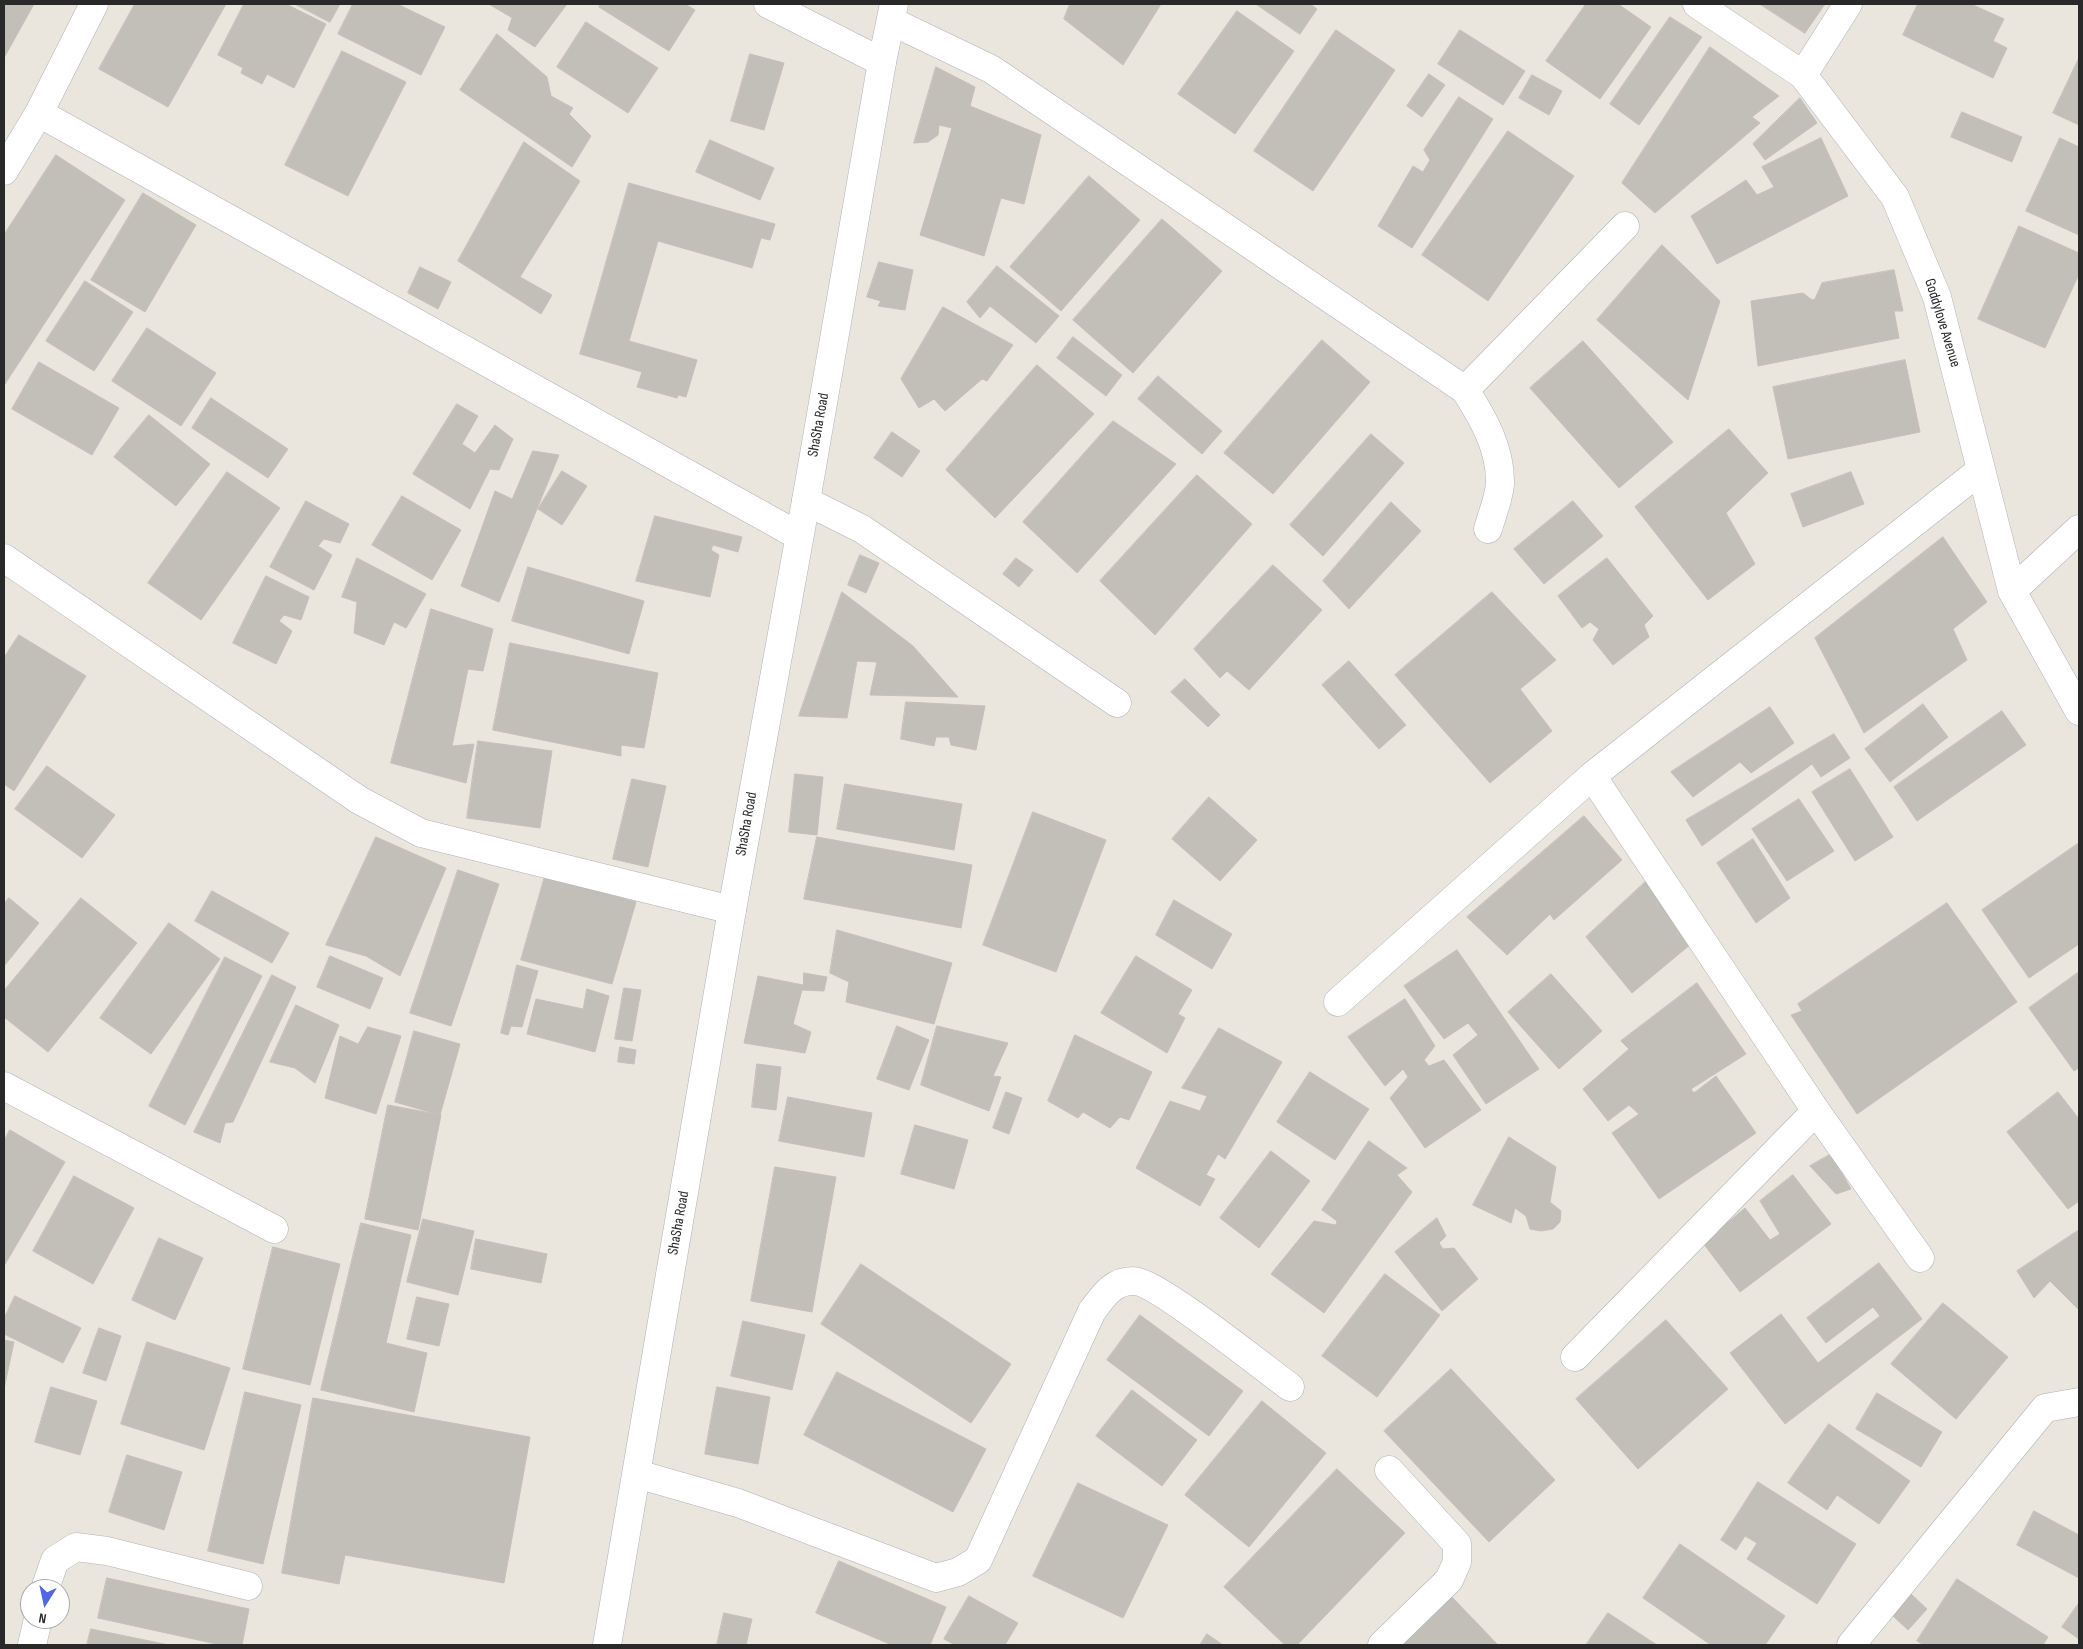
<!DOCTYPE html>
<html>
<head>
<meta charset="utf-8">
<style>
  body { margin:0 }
  #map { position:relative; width:2083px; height:1649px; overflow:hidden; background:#eae5dd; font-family:"Sofia Sans Condensed",sans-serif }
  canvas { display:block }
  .frame { position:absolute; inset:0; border:5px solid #292929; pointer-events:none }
  .north { position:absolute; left:20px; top:1579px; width:50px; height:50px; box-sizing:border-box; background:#fff; border:1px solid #a9a9a9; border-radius:50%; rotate:190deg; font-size:14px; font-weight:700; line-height:20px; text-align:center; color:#292929 }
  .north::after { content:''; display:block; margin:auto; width:18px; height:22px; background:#5066e4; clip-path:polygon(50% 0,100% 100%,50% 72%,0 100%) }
</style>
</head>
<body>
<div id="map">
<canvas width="2083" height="1649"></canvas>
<div class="frame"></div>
<div class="north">N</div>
</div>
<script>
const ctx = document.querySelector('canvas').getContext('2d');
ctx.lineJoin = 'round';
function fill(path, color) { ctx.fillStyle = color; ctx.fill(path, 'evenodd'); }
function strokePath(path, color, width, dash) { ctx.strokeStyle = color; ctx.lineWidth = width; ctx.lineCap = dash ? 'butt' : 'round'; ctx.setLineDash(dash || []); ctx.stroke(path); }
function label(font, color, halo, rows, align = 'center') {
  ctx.font = font + ' "Sofia Sans Condensed",sans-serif'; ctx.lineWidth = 4; ctx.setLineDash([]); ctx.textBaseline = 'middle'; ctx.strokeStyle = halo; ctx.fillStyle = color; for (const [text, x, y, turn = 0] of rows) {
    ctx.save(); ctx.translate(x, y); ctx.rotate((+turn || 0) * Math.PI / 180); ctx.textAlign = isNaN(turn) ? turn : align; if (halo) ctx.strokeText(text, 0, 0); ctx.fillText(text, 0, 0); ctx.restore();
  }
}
const building = new Path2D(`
  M4 4H34L4 58Z
  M135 4H226L168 107 99 69Z
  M244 4H286L326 24 294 88 267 74 262 84 241 73 243 68 218 55Z
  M295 4H340L330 22Z
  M353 4H397L445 27 421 75 338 34Z
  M489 4H567L535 47 508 30 512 18Z
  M601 4H685L695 10 669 51 599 7Z
  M1070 4H1161L1123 65 1064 19Z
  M1256 4H1310L1317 9 1300 34Z
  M1586 4H1618L1651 27 1600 99 1546 61Z
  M1760 4H1825L1805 33Z
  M1918 4H1971L2004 19 1993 41 2007 48 1993 78 1903 35Z
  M1237 11 1294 51 1235 134 1178 94Z
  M1670 17 1702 37 1639 125 1610 104Z
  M586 22 658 68 628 113 557 67Z
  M1336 30 1395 70 1313 191 1254 151Z
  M1460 30 1525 71 1503 105 1438 64Z
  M497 34 547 77 551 96 573 108 569 114 591 136 572 167 460 90Z
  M1710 47 1779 96 1752 117 1760 123 1655 213 1622 183Z
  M342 51 406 82 348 196 285 165Z
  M750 54 784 63 764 130 731 121Z
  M2079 58V125L2053 113Z
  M936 67 975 87 970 106 1041 135 1024 204 1001 198 984 256 920 235 952 128 939 125 938 135 928 142 914 143Z
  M1429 74 1445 85 1422 117 1407 106Z
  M1532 75 1562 91 1549 115 1519 98Z
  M1459 97 1493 119 1412 248 1378 226 1413 166 1423 172 1430 160 1424 150Z
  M1800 98 1817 123 1765 160 1753 144Z
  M1962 112 2022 137 2012 162 1951 137Z
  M1508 131 1574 176 1488 301 1422 255Z
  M1821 138 1848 196 1717 264 1691 216 1746 180 1757 195 1774 187 1762 167Z
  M2060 138 2079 147V235L2026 211Z
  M710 140 774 168 760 200 696 172Z
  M524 142 580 181 520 277 552 295 541 314 458 261Z
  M56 155 125 200 5 384 4 235Z
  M1089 176 1140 220 1061 311 1010 267Z
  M629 183 775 224 770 240 761 238 752 268 658 241 629 341 697 360 686 397 678 395 677 398 637 387 642 372 580 354Z
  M143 193 196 225 145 312 91 280Z
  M1162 219 1222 271 1133 373 1073 320Z
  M2019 226 2079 253V274L2045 348 1978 319Z
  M1662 245 1720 301 1688 400 1597 320Z
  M879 262 913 270 905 310 878 306 881 301 867 297Z
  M997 266 1059 316 1036 343 990 306 980 318 967 302Z
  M420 267 451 282 438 309 408 293Z
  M1894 270 1903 311H1894L1899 338 1758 366 1751 301 1803 293 1812 300 1815 299 1822 283Z
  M85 281 133 312 94 371 46 341Z
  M943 307 1013 345 987 381 982 379 945 411 934 399 919 408 901 379Z
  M147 328 216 373 181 426 112 381Z
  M1073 337 1122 375 1106 396 1057 358Z
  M1322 340 1370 382 1273 494 1224 453Z
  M1583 341 1673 442 1619 488 1530 388Z
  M1905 360 1920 432 1788 459 1773 387Z
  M39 362 119 408 92 455 12 409Z
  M1037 365 1094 414 995 518 946 470Z
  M1158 376 1222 431 1202 454 1138 399Z
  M211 398 288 449 268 478 192 428Z
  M457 404 478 416 462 444 475 453 495 425 513 439 499 470 490 469 470 509 413 474Z
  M149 415 210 464 176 506 114 457Z
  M1113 421 1176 464 1077 573 1023 522Z
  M1729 429 1768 473 1726 513 1755 564 1708 600 1635 507Z
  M892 432 920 451 902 477 874 458Z
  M1371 434 1404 463 1323 556 1290 525Z
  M533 451 559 455 499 602 461 586 495 491 512 499Z
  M562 471 587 486 562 525 538 509Z
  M227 472 280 508 201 620 148 583Z
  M1851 472 1864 504 1803 527 1791 494Z
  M1197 475 1252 524 1155 635 1100 581Z
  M402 496 461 530 432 580 372 545Z
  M306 501 349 524 340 543 324 539 318 546 332 555 314 590 270 567Z
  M1573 501 1603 536 1544 584 1514 549Z
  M1391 502 1421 531 1349 609 1323 581Z
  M655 516 742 537 738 552 713 545 711 550 719 555 710 597 636 581Z
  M1943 537 1987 602 1953 629 1967 660 1864 733 1815 638Z
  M860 555 879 563 866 593 848 585Z
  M357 558 426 594 406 628 394 622 384 645 354 633 357 602 342 597Z
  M1016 558 1033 570 1019 587 1003 574Z
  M1607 558 1653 616 1644 625 1649 637 1613 665 1593 640 1599 629 1590 622 1582 628 1558 596Z
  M1273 565 1322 610 1249 690 1227 671 1220 678 1194 649Z
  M528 567 644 601 629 654 512 621Z
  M266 576 309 597 301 620 284 615 279 621 292 631 276 664 233 643Z
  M842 592 913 646 958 697 870 695 877 662 857 661 847 718 799 716Z
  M1492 592 1556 660 1520 689 1552 731 1490 783 1395 675Z
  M431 609 493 629 483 671 468 669 452 746 474 744 466 783 391 763Z
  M19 635 86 676 14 791 4 784V658Z
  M510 643 658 673 644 748 621 745V756L493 730Z
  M1349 661 1406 725 1379 749 1322 685Z
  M1185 679 1220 715 1208 727 1171 692Z
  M906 702 985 706 976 750 951 745 949 737H936L934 746 901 739Z
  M1923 704 1948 737 1890 782 1865 749Z
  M1770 707 1794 743 1751 773 1740 762 1693 797 1671 772Z
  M2002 711 2026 745 1917 821 1894 787Z
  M1834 734 1850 758 1821 777 1812 764 1702 846 1686 820Z
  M478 741 552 751 540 828 467 818Z
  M47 766 115 815 82 858 15 809Z
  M1850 769 1893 837 1855 861 1812 792Z
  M795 774 823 777 817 835 789 832Z
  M632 779 666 786 648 867 613 859Z
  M845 784 962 804 954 850 837 829Z
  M1209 797 1257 840 1220 881 1172 839Z
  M1799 799 1834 851 1787 881 1752 829Z
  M1033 812 1106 840 1056 972 983 945Z
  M1584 816 1622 860 1554 920 1550 914 1507 955 1467 917Z
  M376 837 446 868 400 976 366 956 326 945Z
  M817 837 972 865 961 928 804 899Z
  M1753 839 1790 898 1756 923 1717 863Z
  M2079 843V944L2029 978 1982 910Z
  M458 870 499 884 451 1026 410 1013Z
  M1656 872 1697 939 1632 993 1586 937Z
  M545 876 636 902 612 984 521 960Z
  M212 891 289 933 272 963 195 921Z
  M9 898 39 923 4 966V904Z
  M81 898 137 943 48 1052 4 1017V991Z
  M1174 900 1232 934 1212 969 1156 935Z
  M1947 903 2017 1002 1857 1114 1791 1015 1802 1011 1798 1004Z
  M169 923 220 959 151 1054 100 1018Z
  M837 930 952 963 934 1024 846 1002 849 982 830 973Z
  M1457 950 1539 1069 1486 1104 1453 1055 1478 1035 1468 1023 1444 1039 1404 986Z
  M330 956 383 978 370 1009 317 987Z
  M1136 956 1192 990 1178 1014 1185 1018 1167 1053 1101 1013Z
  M225 957 262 976 185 1125 149 1106Z
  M517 965 538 971 522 1027 511 1026 508 1035 501 1033Z
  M2079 972V1068L2074 1071 2029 1008Z
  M804 973 827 977 824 991 802 990 793 1024 811 1032 805 1053 744 1043 758 976 803 985Z
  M1551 974 1602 1031 1559 1069 1508 1012Z
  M272 975 296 987 233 1122 225 1123 220 1143 194 1132Z
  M1697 983 1746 1054 1691 1089 1694 1093 1716 1076 1756 1133 1659 1199 1612 1133 1639 1114 1629 1105 1608 1121 1583 1089 1629 1049 1621 1041Z
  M624 988 641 990 632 1041 615 1039Z
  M587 989 609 996 595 1052 527 1034 536 999 583 1009Z
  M1405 999 1435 1046 1424 1060 1429 1066 1444 1060 1481 1110 1425 1148 1390 1098 1408 1077 1403 1069 1385 1086 1348 1037Z
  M296 1005 339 1025 315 1083 295 1068 270 1062Z
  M897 1026 929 1040 909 1090 877 1079Z
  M937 1026 1008 1043 993 1076 1001 1077 989 1111 921 1085Z
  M368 1027 401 1036 376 1114 325 1098 340 1036 358 1044Z
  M1219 1028 1282 1062 1225 1159 1218 1154 1206 1175 1215 1179 1200 1206 1136 1168 1170 1101 1200 1111 1207 1096 1182 1088Z
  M414 1031 460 1044 440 1115 395 1102Z
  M1075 1035 1152 1072 1129 1120 1120 1117 1110 1128 1083 1112 1078 1118 1048 1101Z
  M620 1047 636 1050 634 1064 618 1062Z
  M757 1064 781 1067 776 1110 752 1107Z
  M1310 1072 1369 1109 1335 1160 1277 1122Z
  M1006 1092 1022 1098 1009 1134 993 1128Z
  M2058 1092 2079 1119V1201L2068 1209 2007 1132Z
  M788 1097 872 1113 864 1157 779 1141Z
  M388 1105 441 1115 418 1230 365 1219Z
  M915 1125 968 1140 954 1189 901 1174Z
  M10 1130 65 1162 4 1266V1141Z
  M1509 1137 1556 1167 1550 1202 1561 1211 1560 1222 1553 1229 1541 1231 1530 1229 1526 1216 1515 1208 1511 1223 1473 1205Z
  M1369 1141 1407 1168 1397 1175 1412 1192 1324 1313 1271 1274 1314 1221 1336 1225 1337 1221 1322 1210Z
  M1271 1151 1310 1181 1259 1248 1220 1218Z
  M1831 1154 1851 1189 1836 1194 1810 1166Z
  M775 1167 836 1177 812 1312 751 1301Z
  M1793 1175 1831 1224 1740 1292 1703 1243 1745 1208 1770 1240 1780 1234 1760 1201Z
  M74 1176 134 1208 93 1284 33 1251Z
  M1437 1218 1446 1236 1439 1243 1443 1249 1454 1248 1478 1279 1442 1311 1395 1252Z
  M423 1219 474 1231 458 1295 407 1282Z
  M361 1223 411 1235 386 1343 427 1353 414 1412 321 1390Z
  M2079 1230V1310L2050 1281 2034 1298 2017 1271Z
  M159 1238 203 1258 175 1320 132 1300Z
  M476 1239 547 1254 541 1283 471 1269Z
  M273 1247 340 1264 310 1385 243 1369Z
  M1879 1263 1922 1319 1785 1424 1730 1353 1781 1314 1818 1363 1880 1316 1873 1307 1826 1343 1807 1318Z
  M861 1264 1011 1364 971 1423 821 1324Z
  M1385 1274 1440 1315 1377 1397 1322 1356Z
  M15 1296 81 1328 63 1363 4 1334V1319Z
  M417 1297 449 1304 439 1346 407 1339Z
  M1943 1303 2008 1357 1956 1419 1891 1364Z
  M1140 1315 1243 1391 1209 1436 1107 1360Z
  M1666 1320 1728 1389 1638 1469 1576 1399Z
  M743 1321 805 1335 792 1390 731 1376Z
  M99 1328 121 1336 106 1381 83 1373Z
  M4 1340 14 1342 4 1389Z
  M147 1342 230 1368 204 1450 121 1424Z
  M1451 1369 1555 1480 1489 1542 1384 1431Z
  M837 1372 986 1449 953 1512 804 1435Z
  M51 1387 97 1401 80 1455 35 1442Z
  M717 1387 770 1397 758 1464 705 1454Z
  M1132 1390 1197 1440 1162 1486 1096 1436Z
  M245 1392 301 1405 263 1564 208 1551Z
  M1877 1393 1942 1432 1921 1467 1856 1429Z
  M313 1398 530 1437 504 1583 345 1555 339 1584 282 1573Z
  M1262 1401 1326 1453 1249 1547 1185 1495Z
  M1829 1424 1910 1481 1879 1524 1837 1495 1827 1510 1788 1483Z
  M127 1455 182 1472 164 1530 109 1512Z
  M1337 1469 1405 1533 1297 1645H1285L1224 1587Z
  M1758 1482 1856 1544 1817 1604 1747 1559 1757 1543 1745 1536 1736 1550 1721 1540Z
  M1078 1483 1168 1525 1123 1618 1033 1576Z
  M2034 1511 2079 1535V1578L2017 1545Z
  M1680 1544 1785 1616 1765 1645H1711L1643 1598Z
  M839 1561 946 1607 930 1645H892L816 1613Z
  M107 1578 249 1609 242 1645H221L98 1618Z
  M1957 1579 2048 1637 2043 1645H1924L1917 1641Z
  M1911 1594 1927 1609 1908 1630 1892 1615Z
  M969 1596 1018 1623 1005 1645H955L944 1639Z
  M1451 1596 1498 1645H1399Z
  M2079 1603V1639L2062 1627Z
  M724 1613 752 1619 746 1645H717Z
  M1608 1613 1657 1645H1586Z
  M91 1629 169 1645H87Z
  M1207 1634 1223 1645H1200Z`);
fill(building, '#c2bfb9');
strokePath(building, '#c5c0b7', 1);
const street = new Path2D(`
  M768 4 882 62
  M1697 4 1803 75 1895 197 1937 297 2012 591 2079 711
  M891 21 991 69 1465 390C1483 418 1501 449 1500 484 1499 498 1492 515 1488 529
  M1803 75 1848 4
  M39 113 799 536
  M4 171 39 113 94 4
  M1465 390 1625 226
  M806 501 862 529 1117 703
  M4 558 359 800 421 833 732 910
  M2012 591 2079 529
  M1338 1002 1592 776
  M4 1086 274 1229
  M1920 1258 1816 1111 1592 776 1981 470
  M1575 1357 1816 1111
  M637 1474 738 1503 936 1578 958 1572 978 1560 1092 1311C1103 1297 1112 1281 1133 1281 1155 1280 1265 1369 1290 1387
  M45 1589 55 1560 76 1547 107 1551 248 1586
  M32 1645 38 1619
  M1382 1645 1449 1580 1457 1562V1544L1389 1470
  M1851 1645 2045 1408 2079 1402`);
const secondary = new Path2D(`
  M607 1645 732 910 806 501 882 62 894 4`);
strokePath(street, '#b0b2bb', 29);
strokePath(secondary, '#b0b2bb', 29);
strokePath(street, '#fff', 28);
strokePath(secondary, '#fff', 28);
label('15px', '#292929', '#fff', [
  ["Goddylove Avenue",1942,323,73],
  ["ShaSha Road",819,425,-80],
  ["ShaSha Road",747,824,-80],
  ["ShaSha Road",679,1223,-80]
]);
</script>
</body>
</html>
